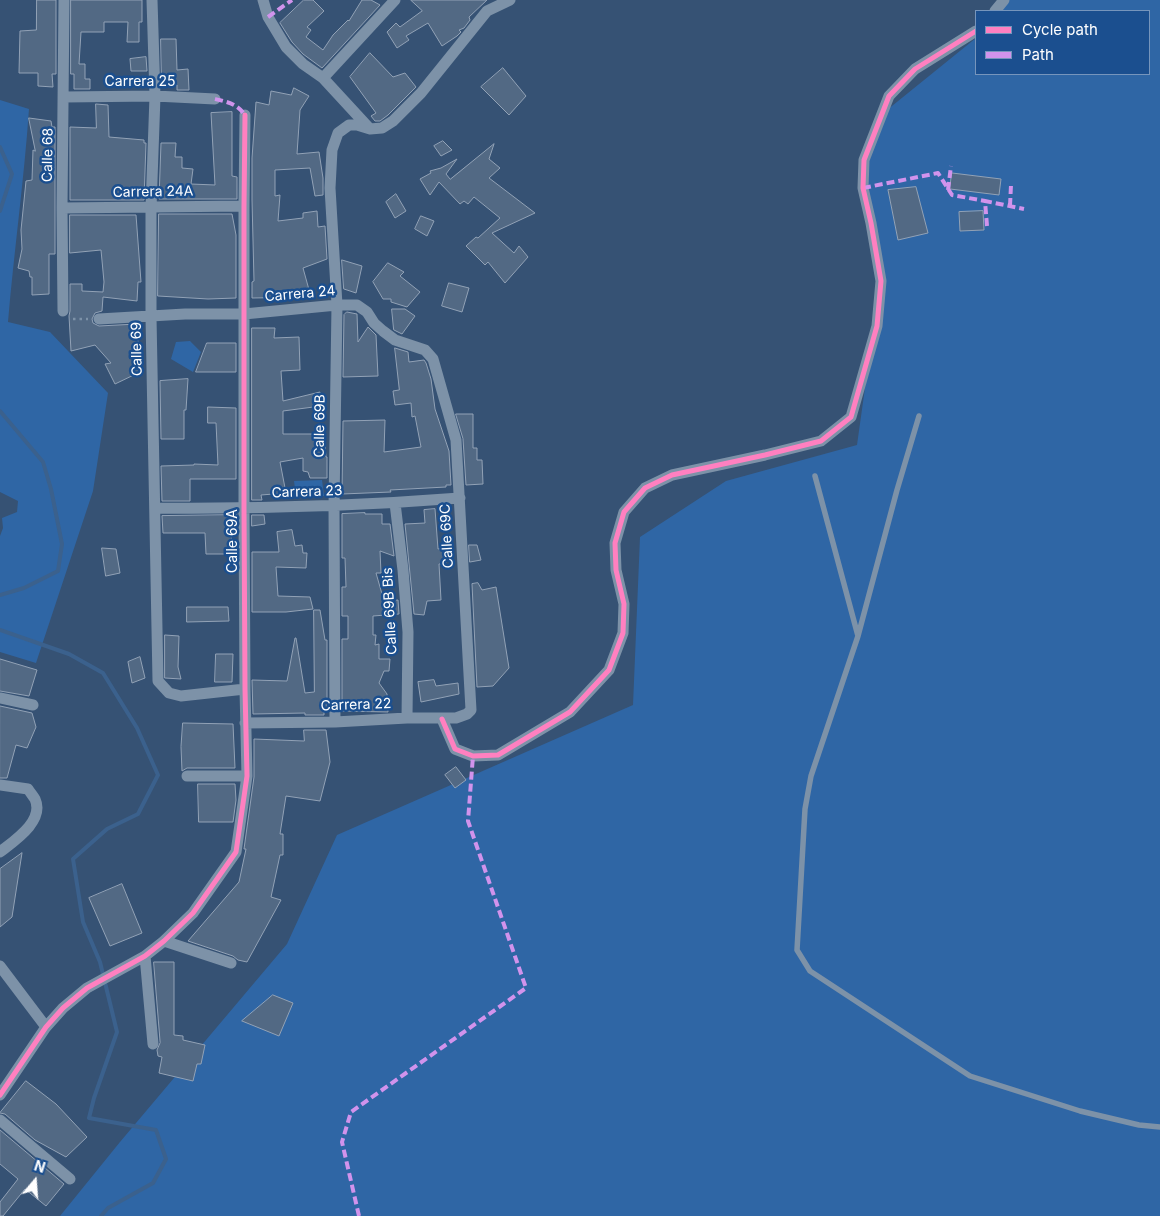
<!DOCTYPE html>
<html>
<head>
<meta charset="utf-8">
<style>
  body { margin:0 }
  #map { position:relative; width:1160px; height:1216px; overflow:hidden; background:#365274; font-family:Inter,sans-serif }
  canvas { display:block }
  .legend { position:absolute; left:975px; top:10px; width:175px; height:65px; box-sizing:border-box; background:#1b4f8f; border:1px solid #7695bc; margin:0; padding:6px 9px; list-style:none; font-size:15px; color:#fff }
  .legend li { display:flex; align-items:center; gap:10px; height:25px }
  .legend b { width:25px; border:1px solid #7695bc }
  .north { position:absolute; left:10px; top:1156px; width:50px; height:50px; -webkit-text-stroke:4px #1b4f8f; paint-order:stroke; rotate:18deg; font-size:14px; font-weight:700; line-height:20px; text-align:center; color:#fff }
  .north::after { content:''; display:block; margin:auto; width:18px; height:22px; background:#fff; clip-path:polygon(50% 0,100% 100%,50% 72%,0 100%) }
</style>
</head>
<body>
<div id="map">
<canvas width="1160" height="1216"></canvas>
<ul class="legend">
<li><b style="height:6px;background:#ff80c0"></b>Cycle path</li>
<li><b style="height:6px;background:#d193ec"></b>Path</li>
</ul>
<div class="north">N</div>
</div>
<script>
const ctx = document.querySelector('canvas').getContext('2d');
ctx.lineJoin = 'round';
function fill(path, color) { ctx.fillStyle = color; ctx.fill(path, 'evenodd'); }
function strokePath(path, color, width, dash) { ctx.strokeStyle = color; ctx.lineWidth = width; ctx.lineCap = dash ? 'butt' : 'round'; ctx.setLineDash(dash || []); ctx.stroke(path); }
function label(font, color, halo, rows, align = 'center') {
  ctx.font = font + ' Inter,sans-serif'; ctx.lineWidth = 5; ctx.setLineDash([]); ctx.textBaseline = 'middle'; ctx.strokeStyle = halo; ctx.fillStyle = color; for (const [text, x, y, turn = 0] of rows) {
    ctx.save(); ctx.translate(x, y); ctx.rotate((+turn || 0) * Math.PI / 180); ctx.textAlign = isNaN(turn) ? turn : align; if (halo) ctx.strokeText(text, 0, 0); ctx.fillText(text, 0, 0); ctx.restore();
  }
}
fill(new Path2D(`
  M1009 0H1160V1216H60L120 1142 287 944 337 835 633 705 640 537 726 481 857 445 880 281 858 186 887 110 976 38V74H1149V11H1001Z
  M0 100 29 109C24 181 14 251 8 322L50 332 108 393 93 491 36 663 0 652V536L3 528 2 518 17 512 18 501 0 492Z
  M190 341 201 352 193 372 171 359 176 342Z
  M322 480 324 496H296L294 481Z`), '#2f66a5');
strokePath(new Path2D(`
  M0 147 12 174 0 211
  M0 411 43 462 51 489 62 544 58 571 24 588 0 595
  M0 630 69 654 103 673 137 728 158 775 138 814 107 829 73 859 83 922 100 962 117 1032 94 1098 89 1118 156 1130 166 1159 153 1183 108 1208 101 1216`), '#3b618d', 4);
const building = new Path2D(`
  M37 0H56V74H52L53 87 38 86V73H19L20 31 36 30Z
  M71 0H142V22H139V42H127L128 22H104V32H81L79 64H85V79H90V89H74V74H71Z
  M304 0H313L324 11 307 27 311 30 306 37 323 50 333 35 348 20 349 21 362 0H371L380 5 322 68 303 54 292 42 280 23Z
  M411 0H487L469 17 470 20 464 28 459 30 461 32 457 36 442 46 428 23 406 36 409 40 397 48 387 32 396 23 400 27 422 11Z
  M161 39H176L177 70 188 69 189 90H177V85L162 86Z
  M370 53 393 77 405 73 416 87 388 115 380 121H375L371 116 376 113 350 77Z
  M146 57 147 71H131L130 59Z
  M503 68 526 96 509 115 481 87Z
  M294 88 309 96 300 110 297 154 319 152 323 178V195L315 196 310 168 275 170V196L280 195 278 221 303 218V213L317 211 318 227 325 226 327 259 303 268 311 297 252 298V282L254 281 252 200V158L256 102 269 105 271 91 291 95Z
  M96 104 108 105 109 137 144 140V143H146L144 200H70V127L96 128Z
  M232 112V176L237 177V199H159L161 143H176L175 157H182V168L193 169 191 184 215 185 211 113Z
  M29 118 51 121 52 127H55V254H49V294L32 295V277H30L29 271 18 268 22 249 21 230 26 181 32 180 33 150 35 151Z
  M443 141 452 150 441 156 434 146Z
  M494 144 489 159 500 168 489 178 535 213 492 233 514 253 519 246 528 257 505 283 488 262 485 265 466 246 476 237 478 238 500 218 474 197 468 204 464 201 460 204 439 182 430 195 420 179 431 173 430 171 441 168 457 159 446 174 450 179Z
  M952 173 1001 179 999 195 950 189Z
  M916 187 928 233 898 240 888 190Z
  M396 194 406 211 395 218 386 202Z
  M983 211 984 230 960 231 959 212Z
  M159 214H232L236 235V298L208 299 158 296Z
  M70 215H136L141 282H138L137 301 103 297 102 311 95 313 92 319 93 323 99 326 137 324 140 372 115 384 105 364 111 363 95 345 71 351 69 316 70 311V284H82V291L103 292 104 282 101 250 70 253Z
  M421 216 434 221 427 236 415 229Z
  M342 260 362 266 356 293 344 289Z
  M388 263 404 272 400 276 420 292 407 307 391 302V299H383L373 282Z
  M449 283 469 288 462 312 442 306Z
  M392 309H405L415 316 402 334 394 330Z
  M347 312 357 314 358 342 368 327 376 335 378 376 343 377 344 315Z
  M252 328H275L274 338 299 337 300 370 281 371 283 401 320 392 321 406 283 411V434H324L326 457H327V478H310L308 472 303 471V458L280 462 286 493 261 495 262 500H252Z
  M207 343H236V372H196Z
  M395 348 408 352 409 362 424 360 426 363 431 379 435 409 449 451 451 485H446V487L390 490 391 492 342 494 343 421 385 420 384 452 421 447 415 416 412 417 411 403 395 405 393 391 399 390Z
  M188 379 186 410H184V439H161L160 381Z
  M208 407 236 408V479H190V501H162L161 466 194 465V464L218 465 216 423H208Z
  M456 414H473V448H477V460H482L483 484 466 485 463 439Z
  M435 509 438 549 444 548 446 563 439 564 441 600 427 601 424 615 414 614 405 524 425 523 424 510Z
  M365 513V514H382V524H390L394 556 380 551 381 573H376L384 601 398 600 399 614 373 616V635H376L375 645 379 644V659H390L389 671H384L379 683 387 694 388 712 342 711V639H348V616H342V587H346L345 558H342V514Z
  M237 515V528L231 529 232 554H206L205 533H163L162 516Z
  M252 515H264L265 524 252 526Z
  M292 530 295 546 302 545 303 553H307L306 568 276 567 278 596 310 597 313 609 286 612H252V552H279L277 532Z
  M469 545H477L481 560 470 562Z
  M102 548 116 549 120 573 106 576Z
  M478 583 482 590 496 587 509 668 493 686 477 687 472 584Z
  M187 607H228L229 621 187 622Z
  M314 610H320L325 640H327V711H324V715H305V713L253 714 252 680 287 681 295 638H296L305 693 314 692Z
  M165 635 179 636 178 667 181 679 165 678Z
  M216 654H233L232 682H215Z
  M140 657 145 678 132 683 128 662Z
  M0 659 37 670 29 696 0 691Z
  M434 680 436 686 458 683 459 694 421 702 418 682Z
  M0 706 32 713 36 727 27 748 16 745 7 778H0Z
  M183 723 233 724 235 768H187L182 771 181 747Z
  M304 730H326L330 762 320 801 286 796 280 834H283V855H280L271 897 281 900 247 962 238 960 233 956 188 941 239 882 246 849H244L254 777V739L304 741Z
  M456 767 466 780 455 788 445 775Z
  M198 784H235L236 800 233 822H199Z
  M22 853 12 917 0 927V869Z
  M122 884 142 933 110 946 89 898Z
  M154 962H174V1035L183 1036V1040L205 1045 201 1064H197L193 1081 159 1073 162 1057 158 1056 157 1050 160 1043Z
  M273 995 293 1003 279 1036 242 1021Z
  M26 1081 56 1104 87 1137 66 1157 35 1140 5 1114 0 1113Z
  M0 1130 64 1184 46 1206 25 1189 3 1216H0V1202L18 1179 0 1164Z`);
fill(building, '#526984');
strokePath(building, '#92a2b6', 1);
strokePath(new Path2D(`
  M73 319H88`), '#7d92a8', 2.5, [2.5, 4]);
strokePath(new Path2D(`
  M919 416 897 490 858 636 811 776 805 809 797 950 810 971 970 1076 1080 1111 1139 1125 1160 1127
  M815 476 858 636`), '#7d92a8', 5.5);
strokePath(new Path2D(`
  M152 0 155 96 151 208V317L158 681 169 693 181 696 245 689
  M263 0 268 17 286 47 303 64 323 78 370 129
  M995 11 1004 0
  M323 78 395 0
  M64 97 155 96 215 99
  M62 208 244 206
  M63 311 62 208 64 0
  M99 319 185 314H244L337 305H357L367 312 374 323 383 331 395 340 425 350 433 359 456 440 471 710 467 714 456 718H407L335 722 245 723
  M395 503 403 570 408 632 407 718
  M155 508C257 509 358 506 460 498
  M0 698 33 705
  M442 719 455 749 473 756 498 755 570 712 609 670 623 633 624 604 616 570 615 543 624 512 645 488 672 475 765 455 821 441 851 417 877 326 881 281 871 223 863 188 864 160 889 96 915 69 976 31
  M335 722 334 506 337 305 330 188 332 150 338 133 349 125H357L370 129 382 128 393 121 421 93 487 11 510 0
  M187 776H247
  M0 785 28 789C30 792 33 796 35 799 45 821 14 841 0 852
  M164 941 231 963
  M145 956 153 1044
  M0 966 46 1027
  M0 1095 46 1027 63 1008 87 988 145 956 164 941 193 913 236 852 247 776 245 689 244 509V206L245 115
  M0 1120 70 1179`), '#7d92a8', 11);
strokePath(new Path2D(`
  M268 17 292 0
  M215 99C228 102 237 104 245 115
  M863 188 938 173 952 195 985 201
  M948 190 951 166
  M1010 206 1011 185
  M987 226 985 201 1024 209
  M359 1216 342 1142 351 1112 526 988 468 821 473 756`), '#d193ec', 4, [8, 4]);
strokePath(new Path2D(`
  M442 719 455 749 473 756 498 755 570 712 609 670 623 633 624 604 616 570 615 543 624 512 645 488 672 475 765 455 821 441 851 417 877 326 881 281 871 223 863 188 864 160 889 96 915 69 976 31
  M0 1095 46 1027 63 1008 87 988 145 956 164 941 193 913 236 852 247 776 245 689 244 509V206L245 115`), '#ff80c0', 5);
label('14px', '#fff', '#1b4f8f', [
  ["Carrera 25",140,82],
  ["Calle 68",48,155,-89],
  ["Carrera 24A",153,192,-1],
  ["Carrera 24",300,294,-5],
  ["Calle 69",137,349,-91],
  ["Calle 69B",320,426,-89],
  ["Carrera 23",307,492,-2],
  ["Calle 69C",447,536,-93],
  ["Calle 69A",233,541,-90],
  ["Calle 69B Bis",390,611,-93],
  ["Carrera 22",356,705,-2]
]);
</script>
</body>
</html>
